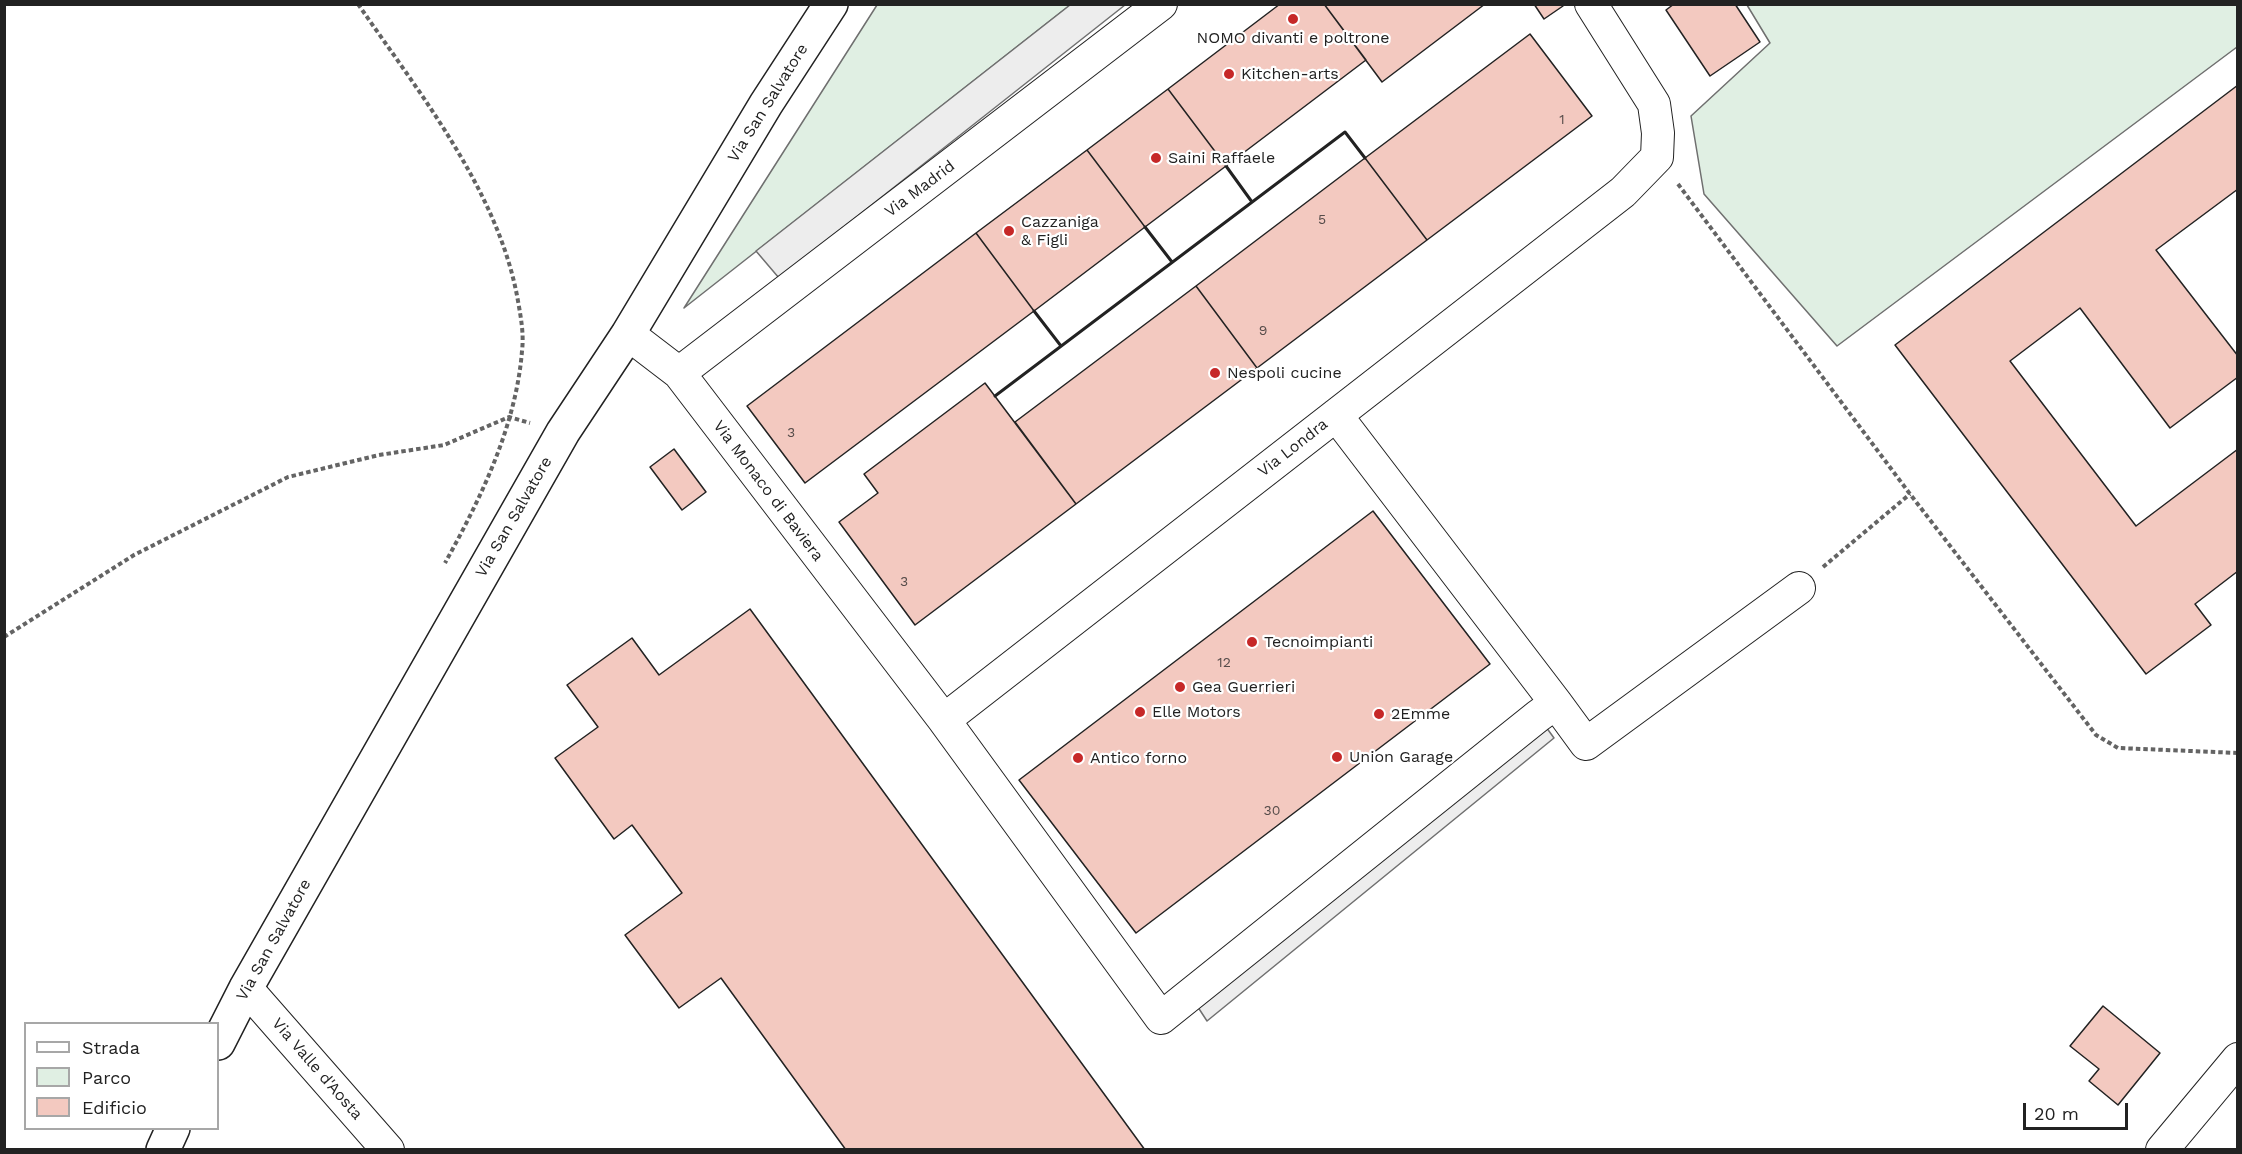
<!DOCTYPE html>
<html>
<head>
<meta charset="utf-8">
<style>
  body { margin:0 }
  #map { position:relative; width:2242px; height:1154px; overflow:hidden; background:#fff; font-family:"Work Sans",sans-serif }
  canvas { display:block }
  .frame { position:absolute; inset:0; border:6px solid #222; pointer-events:none }
  .legend { position:absolute; left:24px; top:1022px; width:195px; height:108px; box-sizing:border-box; background:#fff; border:2px solid #a7a7a7; margin:0; padding:8px 10px; list-style:none; font-size:18px; color:#222 }
  .legend li { display:flex; align-items:center; gap:12px; height:30px }
  .legend b { width:30px; border:2px solid #a7a7a7 }
  .scale { position:absolute; left:2023px; top:1103px; width:105px; height:27px; box-sizing:border-box; border:3px solid #222; border-top:0; padding-left:8px; font-size:18px; line-height:21px; white-space:nowrap; color:#222; -webkit-text-stroke:4px #fff; paint-order:stroke }
</style>
</head>
<body>
<div id="map">
<canvas width="2242" height="1154"></canvas>
<div class="frame"></div>
<ul class="legend">
<li><b style="height:8px;background:#fff"></b>Strada</li>
<li><b style="height:16px;background:#e0efe3"></b>Parco</li>
<li><b style="height:16px;background:#f3c9c0"></b>Edificio</li>
</ul>
<div class="scale">20 m</div>
</div>
<script>
const ctx = document.querySelector('canvas').getContext('2d');
ctx.lineJoin = 'round';
function fill(path, color) { ctx.fillStyle = color; ctx.fill(path, 'evenodd'); }
function strokePath(path, color, width, dash) { ctx.strokeStyle = color; ctx.lineWidth = width; ctx.lineCap = dash ? 'butt' : 'round'; ctx.setLineDash(dash || []); ctx.stroke(path); }
function label(font, color, halo, rows, align = 'center') {
  ctx.font = font + ' "Work Sans",sans-serif'; ctx.lineWidth = 4.5; ctx.setLineDash([]); ctx.textBaseline = 'middle'; ctx.strokeStyle = halo; ctx.fillStyle = color; for (const [text, x, y, turn = 0] of rows) {
    ctx.save(); ctx.translate(x, y); ctx.rotate((+turn || 0) * Math.PI / 180); ctx.textAlign = isNaN(turn) ? turn : align; if (halo) ctx.strokeText(text, 0, 0); ctx.fillText(text, 0, 0); ctx.restore();
  }
}
const green = new Path2D(`
  M877 5H1070L684 308Z
  M1747 5H2237V47L1837 346 1704 194 1691 116 1770 43Z`);
fill(green, '#e0efe3');
strokePath(green, '#6f6f6f', 1.5);
const parking = new Path2D(`
  M1070 5H1125L779 278 756 251Z
  M1538 716 1554 738 1207 1021 1190 995Z`);
fill(parking, '#ededed');
strokePath(parking, '#6f6f6f', 1.5);
const building = new Path2D(`
  M1280 4H1324L1366 60 1226 166 1168 89Z
  M1324 4H1485L1382 82Z
  M1534 4H1561L1563 6 1544 19Z
  M1674 4H1735L1760 42 1710 76 1666 10Z
  M1530 34 1592 116 1427 240 1365 158Z
  M2238 85V189L2156 250 2238 356V377L2170 428 2080 308 2010 361 2136 526 2238 449V571L2195 604 2211 625 2146 674 1895 345Z
  M1168 89 1226 166 1145 227 1087 150Z
  M1087 150 1145 227 1034 311 976 233Z
  M1365 158 1427 240 1257 368 1196 286Z
  M976 233 1034 311 805 483 747 406Z
  M1196 286 1257 368 1076 504 1015 422Z
  M985 383 1076 504 915 625 839 522 878 493 864 474Z
  M674 449 706 492 682 510 650 467Z
  M1373 511 1490 664 1136 933 1019 780Z
  M750 609 1145 1150H846L721 978 679 1008 625 935 682 893 632 825 614 839 555 758 598 727 567 685 632 638 659 675Z
  M2103 1006 2160 1053 2118 1105 2089 1081 2099 1069 2070 1046Z`);
fill(building, '#f3c9c0');
strokePath(building, '#222', 1.5);
const street = new Path2D(`
  M628 334 679 373 944 720 1623 192 1657 157 1658 133 1654 104 1591 4
  M679 373 1161 4
  M1556 703 1586 744 1799 588
  M944 720 1161 1018 1538 716 1556 703 1336 415
  M246 988 388 1150
  M2162 1150 2238 1059`);
const secondary = new Path2D(`
  M218 1043 246 988 563 432 628 334 766 104 831 4
  M163 1150 173 1128`);
strokePath(street, '#222', 34);
strokePath(secondary, '#222', 36);
strokePath(new Path2D(`
  M358 4C420 94 499 192 518 301 521 318 524 334 522 351 516 426 481 498 445 563
  M1678 184 1910 494 2096 735 2118 748 2238 753
  M1823 567 1910 494
  M4 637 134 555 288 477 379 455 444 445 509 417 530 423`), '#646464', 4, [4.5, 3]);
strokePath(street, '#fff', 32);
strokePath(secondary, '#fff', 33);
strokePath(new Path2D(`
  M1226 166 1252 202
  M1145 227 1172 262
  M1034 311 1061 346
  M995 396 1345 132 1365 158`), '#222', 3);
for (const [x, y, r, color] of [
  [1293,19,6,"#c62828"],
  [1229,74,6,"#c62828"],
  [1156,158,6,"#c62828"],
  [1009,231,6,"#c62828"],
  [1215,373,6,"#c62828"],
  [1252,642,6,"#c62828"],
  [1180,687,6,"#c62828"],
  [1140,712,6,"#c62828"],
  [1379,714,6,"#c62828"],
  [1337,757,6,"#c62828"],
  [1078,758,6,"#c62828"]
]) { const dot = new Path2D(); dot.arc(x, y, r, 0, 2 * Math.PI); ctx.fillStyle = color; ctx.fill(dot); strokePath(dot, '#fff', 2); }
label('14px', '#564c4a', null, [
  ["1",1562,120],
  ["5",1322,220],
  ["9",1263,331],
  ["3",791,433],
  ["3",904,582],
  ["12",1224,663],
  ["30",1272,811]
]);
label('16px', '#222', '#fff', [
  ["NOMO divanti e poltrone",1293,38,"center"],
  ["Kitchen-arts",1241,74],
  ["Saini Raffaele",1168,158],
  ["Cazzaniga",1021,222],
  ["& Figli",1021,240],
  ["Nespoli cucine",1227,373],
  ["Tecnoimpianti",1264,642],
  ["Gea Guerrieri",1192,687],
  ["Elle Motors",1152,712],
  ["2Emme",1391,714],
  ["Union Garage",1349,757],
  ["Antico forno",1090,758]
], 'left');
label('16px', '#222', '#fff', [
  ["Via San Salvatore",768,103,-58],
  ["Via Madrid",920,189,-37],
  ["Via Londra",1293,448,-38],
  ["Via Monaco di Baviera",768,491,53],
  ["Via San Salvatore",514,517,-60],
  ["Via San Salvatore",274,940,-61],
  ["Via Valle d'Aosta",317,1069,49]
]);
</script>
</body>
</html>
